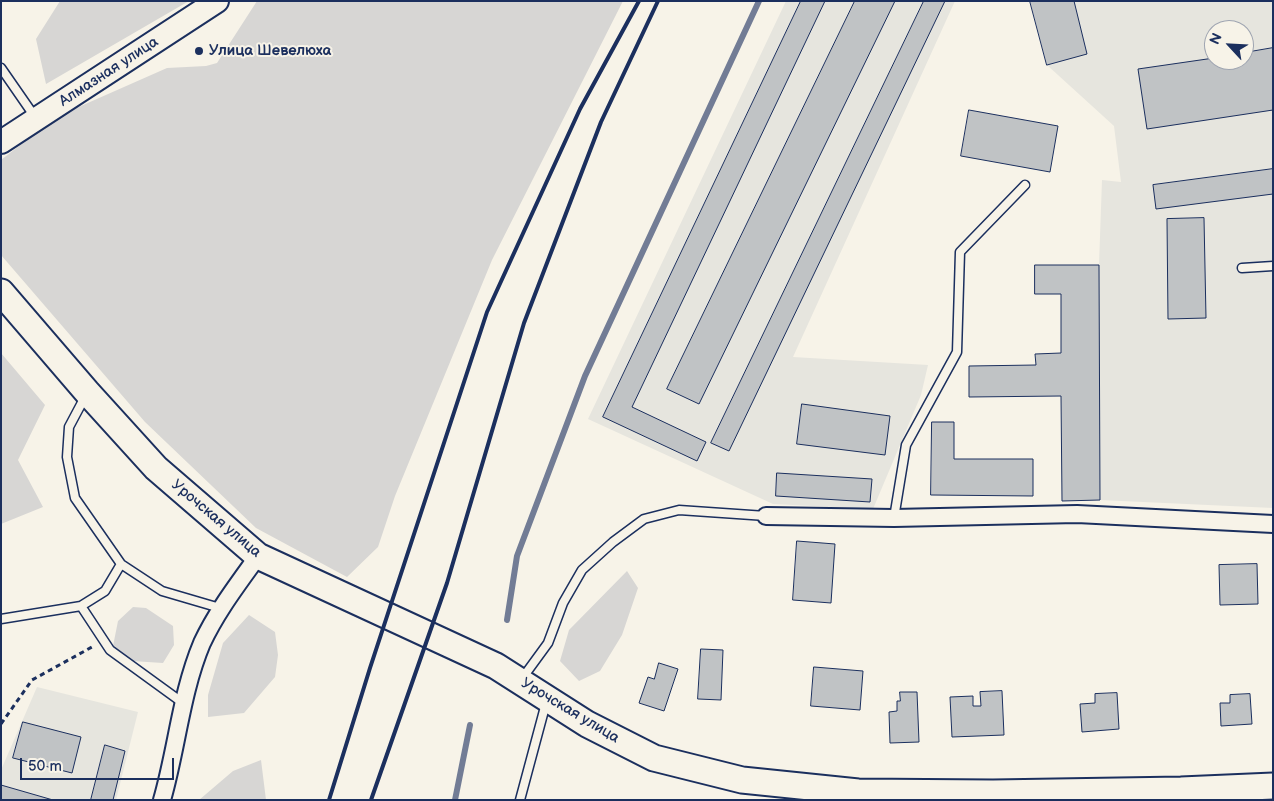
<!DOCTYPE html>
<html>
<head>
<meta charset="utf-8">
<style>
  body { margin:0 }
  #map { position:relative; width:1274px; height:801px; overflow:hidden; background:#f7f3e8; font-family:"Balsamiq Sans",sans-serif }
  canvas { display:block }
  .frame { position:absolute; inset:0; border:2px solid #1b2f5e; pointer-events:none }
  .north { position:absolute; left:1204px; top:20px; width:50px; height:50px; box-sizing:border-box; background:#f7f3e8; border:1px solid #9fa5b1; border-radius:50%; rotate:295deg; font-size:14px; font-weight:700; line-height:20px; text-align:center; color:#1b2f5e }
  .north::after { content:''; display:block; margin:auto; width:18px; height:22px; background:#1b2f5e; clip-path:polygon(50% 0,100% 100%,50% 72%,0 100%) }
  .scale { position:absolute; left:20px; top:758px; width:154px; height:22px; box-sizing:border-box; border:2px solid #1b2f5e; border-top:0; padding-left:6px; font-size:15px; line-height:18px; white-space:nowrap; color:#1b2f5e; -webkit-text-stroke:4px #f7f3e8; paint-order:stroke }
</style>
</head>
<body>
<div id="map">
<canvas width="1274" height="801"></canvas>
<div class="frame"></div>
<div class="north">N</div>
<div class="scale">50 m</div>
</div>
<script>
const ctx = document.querySelector('canvas').getContext('2d');
ctx.lineJoin = 'round';
function fill(path, color) { ctx.fillStyle = color; ctx.fill(path, 'evenodd'); }
function strokePath(path, color, width, dash) { ctx.strokeStyle = color; ctx.lineWidth = width; ctx.lineCap = dash ? 'butt' : 'round'; ctx.setLineDash(dash || []); ctx.stroke(path); }
function label(font, color, halo, rows, align = 'center') {
  ctx.font = font + ' "Balsamiq Sans",sans-serif'; ctx.lineWidth = 4; ctx.setLineDash([]); ctx.textBaseline = 'middle'; ctx.strokeStyle = halo; ctx.fillStyle = color; for (const [text, x, y, turn = 0] of rows) {
    ctx.save(); ctx.translate(x, y); ctx.rotate((+turn || 0) * Math.PI / 180); ctx.textAlign = isNaN(turn) ? turn : align; if (halo) ctx.strokeText(text, 0, 0); ctx.fillText(text, 0, 0); ctx.restore();
  }
}
fill(new Path2D(`
  M786 1H955L793 357 928 365 921 395 873 509 773 504 588 419Z
  M1030 1H1273V508L1100 500 1099 265 1102 180 1121 182 1114 126 1047 65ZM1214 30H1244V60H1214Z
  M37 687 138 712 116 800H1V770Z`), '#e6e5de');
fill(new Path2D(`
  M60 1H189L46 84 36 39Z
  M257 1H623L492 260 395 496 378 547 347 577 256 528 145 422 1 255V160L56 117 167 68 206 66 217 63Z
  M1 353 45 405 18 460 43 507 1 524Z
  M627 571 638 588 622 635 600 671 579 681 560 661 569 630Z
  M133 607 146 608 173 626 174 645 163 663 132 661 113 646 118 621Z
  M249 615 275 632 278 655 275 677 244 713 208 717V695L223 643Z
  M261 760 266 800H199L233 771Z`), '#d7d6d4');
strokePath(new Path2D(`
  M507 620 517 556 585 376 759 1
  M455 800 470 725`), '#727c95', 6);
const building = new Path2D(`
  M801 1H825L632 407 706 442 697 461 603 417Z
  M855 1H895L699 404 667 389Z
  M924 1H945L729 451 711 443Z
  M1030 1H1074L1087 54 1047 65Z
  M1273 48V110L1147 129 1138 69 1214 58V60H1244V53Z
  M969 110 1058 126 1050 172 961 156Z
  M1273 169V194L1156 209 1153 185Z
  M1204 218 1206 318 1168 319 1167 219Z
  M1035 265H1099L1100 500 1062 501 1061 396 969 397V366L1036 365 1035 354 1061 353V294H1035Z
  M802 404 890 416 885 455 797 444Z
  M932 422H954V459H1033V496L931 495Z
  M777 473 872 479 870 502 776 496Z
  M797 541 835 544 831 603 793 600Z
  M1257 564 1258 604 1220 605 1219 565Z
  M701 649 723 650 721 700 698 699Z
  M659 663 678 669 664 711 639 703 648 677 654 679Z
  M814 667 863 671 860 710 811 706Z
  M1002 691 1004 735 952 737 950 697 973 696V706H981L980 692Z
  M900 692H917L919 742 890 743 889 712 897 711V701H900Z
  M1117 693 1119 729 1082 732 1080 704 1095 703V694Z
  M1250 694 1252 724 1221 726 1220 703H1230V695Z
  M23 722 81 737 72 773 13 758Z
  M105 745 125 751 113 800H91Z
  M1 785 53 800H1Z`);
fill(building, '#c0c3c5');
strokePath(building, '#1b2f5e', 1);
const lane = new Path2D(`
  M1 68 35 117
  M1242 268 1273 266
  M86 395 69 427 67 457 75 498 121 564 162 591 220 608
  M894 518 906 445 957 352 960 252 1025 185
  M81 606 110 650 183 703
  M1 619 81 606 105 591 121 564
  M521 680 548 643 563 603 582 570 613 542 644 519 679 510 766 516
  M520 800 546 703`);
const street = new Path2D(`
  M766 516 894 518 1077 514 1273 524
  M162 800C177 748 181 693 202 643 217 611 238 584 258 556`);
const secondary = new Path2D(`
  M1 142 217 1`);
const primary = new Path2D(`
  M1 292 87 392 156 468 258 556 496 666 587 724 654 758 742 780 858 792 993 793 1181 790 1273 786`);
strokePath(lane, '#1b2f5e', 11);
strokePath(street, '#1b2f5e', 20);
strokePath(secondary, '#1b2f5e', 26);
strokePath(primary, '#1b2f5e', 29);
strokePath(new Path2D(`
  M1 724 32 680 92 647`), '#1b2f5e', 3, [5, 4]);
strokePath(lane, '#f7f3e8', 8);
strokePath(street, '#f7f3e8', 16);
strokePath(secondary, '#f7f3e8', 22);
strokePath(primary, '#f7f3e8', 25);
strokePath(new Path2D(`
  M329 800 370 668 487 312 580 109 639 1
  M371 800 447 583 524 323 601 122 658 1`), '#1b2f5e', 4);
for (const [x, y, r, color] of [
  [199,51,5,"#1b2f5e"]
]) { const dot = new Path2D(); dot.arc(x, y, r, 0, 2 * Math.PI); ctx.fillStyle = color; ctx.fill(dot); strokePath(dot, '#f7f3e8', 2); }
label('bold 15px', '#1b2f5e', '#f7f3e8', [
  ["Улица Шевелюха",209,51]
], 'left');
label('15px', '#1b2f5e', '#f7f3e8', [
  ["Алмазная улица",109,72,-33],
  ["Урочская улица",216,519,40],
  ["Урочская улица",570,711,31]
]);
</script>
</body>
</html>
